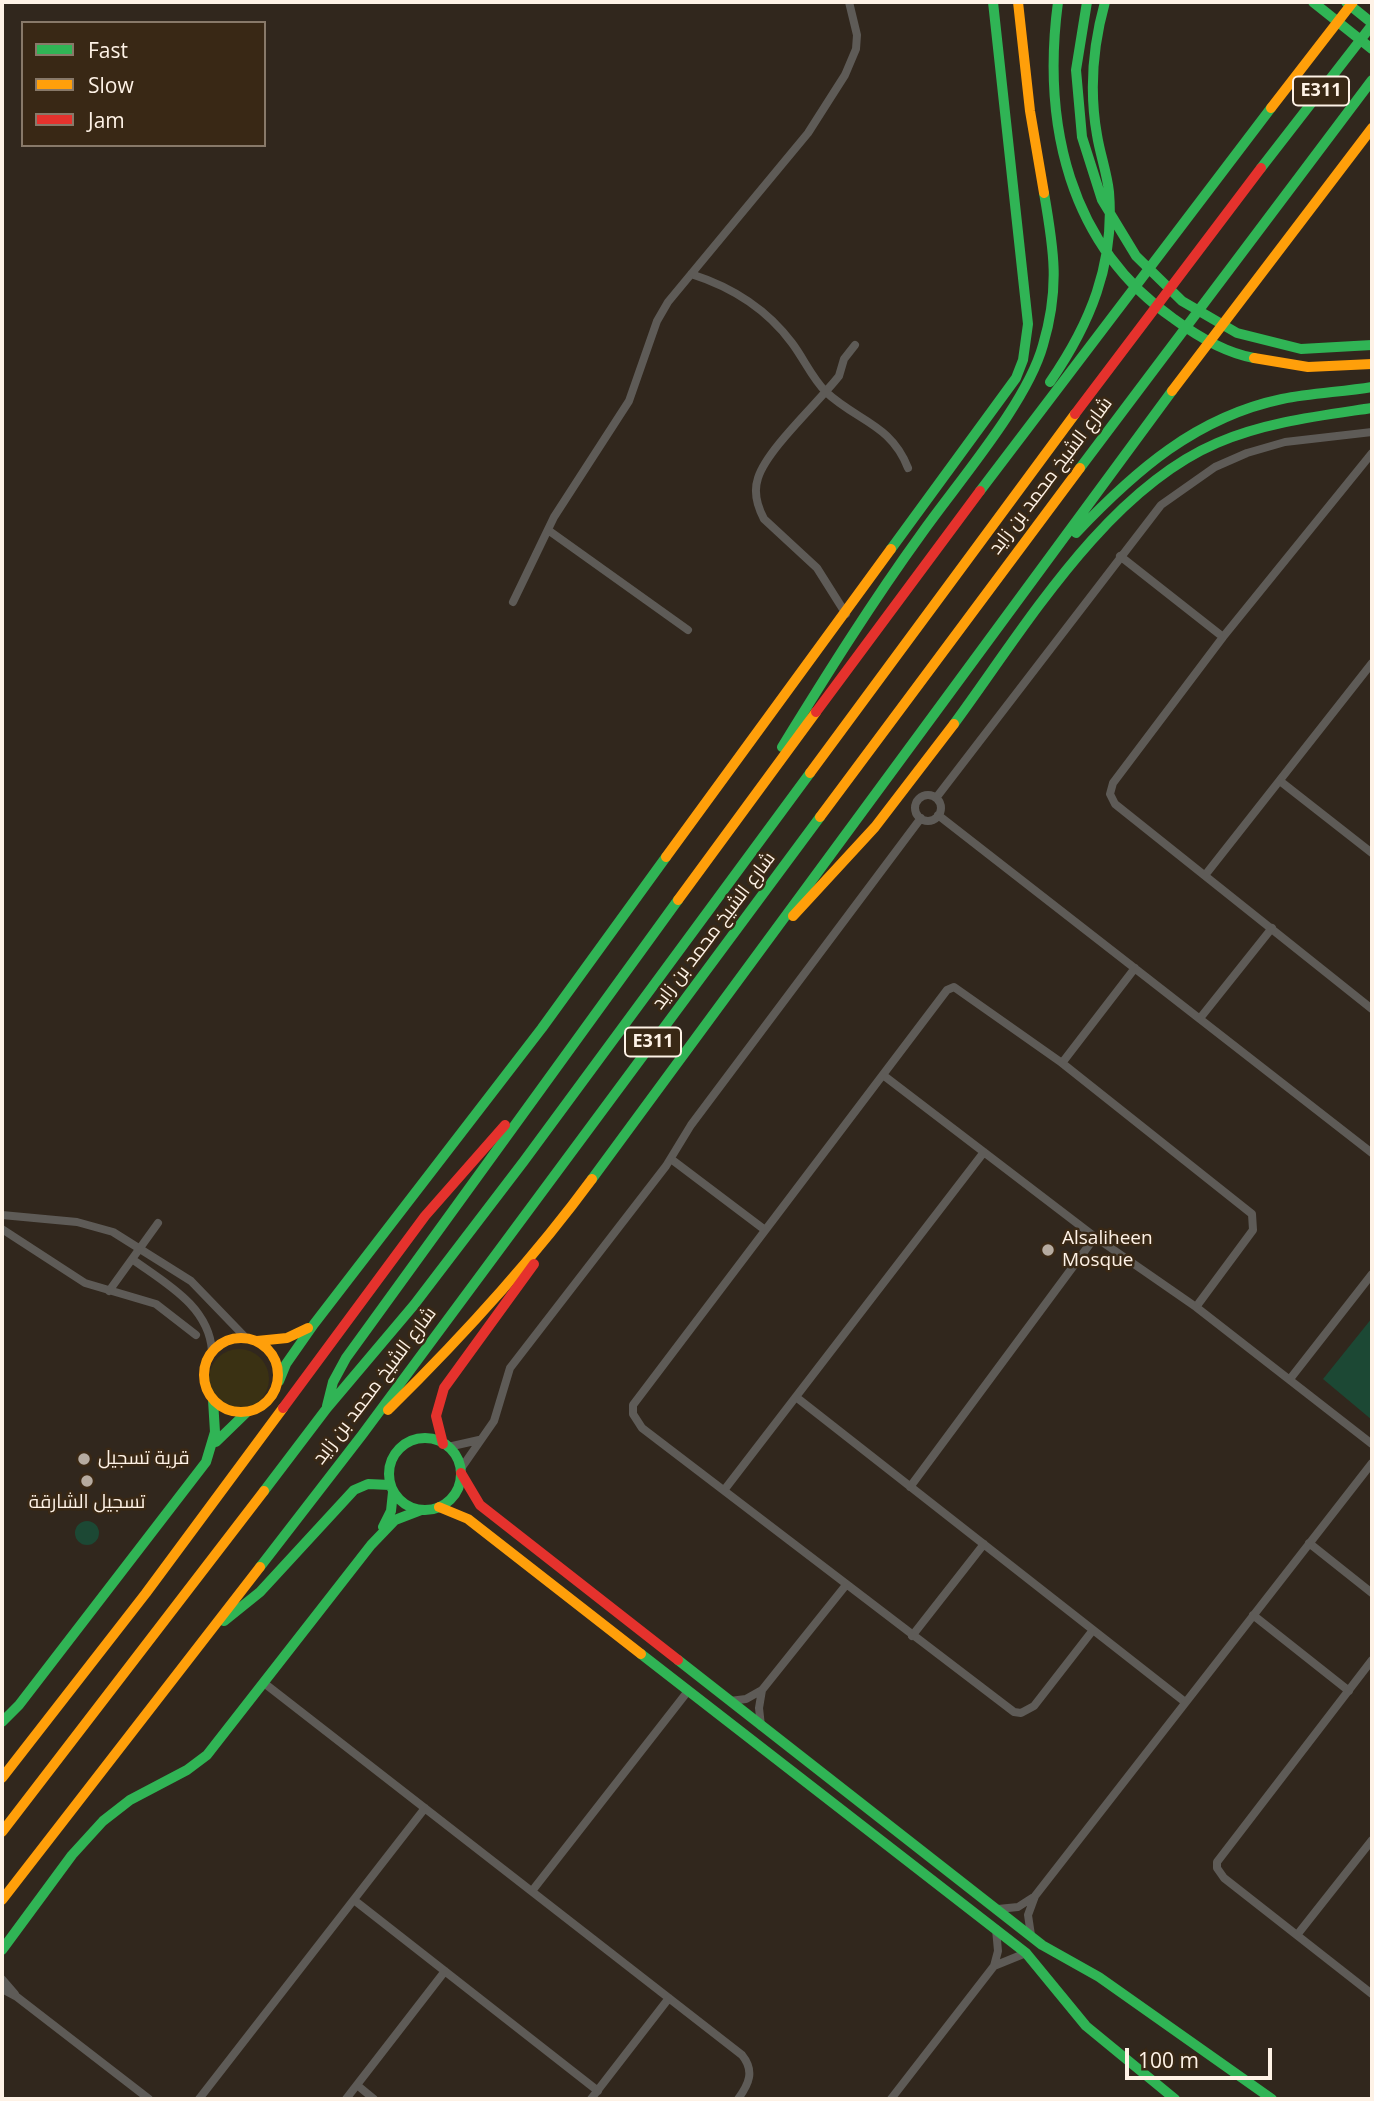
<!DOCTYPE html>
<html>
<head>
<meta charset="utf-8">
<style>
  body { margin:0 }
  #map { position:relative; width:1374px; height:2101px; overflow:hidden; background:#31271d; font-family:"Open Sans",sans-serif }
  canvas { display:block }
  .frame { position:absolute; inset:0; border:4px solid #fef2e6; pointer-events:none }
  .legend { position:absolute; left:21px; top:21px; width:245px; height:126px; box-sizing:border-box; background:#392815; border:2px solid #887969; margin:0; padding:9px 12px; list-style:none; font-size:21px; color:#fef2e6 }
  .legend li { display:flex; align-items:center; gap:14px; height:35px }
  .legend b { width:35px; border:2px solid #887969 }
  .scale { position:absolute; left:1125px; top:2048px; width:147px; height:32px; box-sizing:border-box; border:4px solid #fef2e6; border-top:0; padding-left:9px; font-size:21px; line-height:24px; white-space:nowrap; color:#fef2e6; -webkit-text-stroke:5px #392815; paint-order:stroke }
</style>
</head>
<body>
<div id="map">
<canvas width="1374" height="2101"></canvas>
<div class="frame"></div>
<ul class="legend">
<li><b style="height:9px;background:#30b455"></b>Fast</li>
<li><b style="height:9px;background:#ff9f0a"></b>Slow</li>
<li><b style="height:9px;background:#e5322d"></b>Jam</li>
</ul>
<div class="scale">100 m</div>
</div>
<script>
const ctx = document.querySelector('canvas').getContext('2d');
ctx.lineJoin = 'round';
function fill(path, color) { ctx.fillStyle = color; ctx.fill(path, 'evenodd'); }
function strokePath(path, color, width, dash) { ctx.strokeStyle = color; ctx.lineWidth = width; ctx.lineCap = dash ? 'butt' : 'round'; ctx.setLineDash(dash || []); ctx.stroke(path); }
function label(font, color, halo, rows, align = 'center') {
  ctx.font = font + ' "Open Sans",Cairo,sans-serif'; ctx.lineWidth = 5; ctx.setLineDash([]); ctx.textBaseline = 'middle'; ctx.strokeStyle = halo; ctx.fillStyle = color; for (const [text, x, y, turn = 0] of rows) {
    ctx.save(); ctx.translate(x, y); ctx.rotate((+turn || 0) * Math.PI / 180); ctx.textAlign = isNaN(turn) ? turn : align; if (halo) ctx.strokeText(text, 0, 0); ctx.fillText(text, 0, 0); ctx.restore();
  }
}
fill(new Path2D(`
  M1372 1318V1420L1323 1379Z
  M75 1533a12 12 0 1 1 24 0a12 12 0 1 1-24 0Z`), '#1c4834');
fill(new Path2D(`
  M209 1379a30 30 0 1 1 60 0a30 30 0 1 1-60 0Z`), '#3a3113');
strokePath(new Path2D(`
  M691 274C732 287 766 308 792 343 804 359 812 378 826 392 857 421 891 424 908 468
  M1372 453 1223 637 1113 783 1110 794 1115 804 1372 1009
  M548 530 688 630
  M1120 556 1223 637
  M513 602 554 517 629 401 657 321 668 302 808 133 845 75 856 49 857 35 849 2
  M846 614 817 568 764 519C757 506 753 493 758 478 767 449 818 403 839 376L844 359 855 345
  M1280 781 1372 853
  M915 808a13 13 0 1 1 26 0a13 13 0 1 1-26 0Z
  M936 798 1161 505 1215 467 1247 453 1285 442 1372 432
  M938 815 1372 1153
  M1206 874 1372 663
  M1201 1017 1272 928
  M1062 1063 1135 968
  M883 1075 1095 1237 1196 1307 1372 1444
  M671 1159 765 1230
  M2 1215 77 1222 113 1232 191 1281 245 1337
  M2 1229 85 1283 156 1304 196 1335
  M132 1259C165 1283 209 1306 212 1351
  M109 1291 158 1223
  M1290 1379 1372 1274
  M796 1397 1185 1702
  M448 1447 479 1440
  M460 1470 494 1421 510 1368 666 1166 691 1125 921 818
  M910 1487 1095 1237
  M725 1489 984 1152
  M1309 1543 1372 1593
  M1253 1615 1349 1691
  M1093 1630 1034 1706 1021 1713 1014 1712 642 1428 633 1414V1405L947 990 954 987 1062 1063 1252 1214 1253 1230 1196 1307
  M912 1636 984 1544
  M1372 1660 1217 1862V1868L1224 1878 1372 1994
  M264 1683 742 2055C755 2071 749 2084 738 2099
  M730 1701 746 1699 762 1690 846 1585
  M761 1726 759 1708 762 1690
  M532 1891 688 1691
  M354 1900 598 2091
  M998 1909 1018 1907 1032 1898
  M1031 1935 1028 1915 1035 1896 1372 1463
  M1297 1935 1372 1840
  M994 1966 1026 1953
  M2 1979 15 1994
  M2 1989 17 1997 149 2099
  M357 2085 374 2099
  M199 2099 425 1808
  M346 2099 445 1971
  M591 2099 669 1998
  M891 2099 994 1966 998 1951 996 1929`), '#5e5b57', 8);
strokePath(new Path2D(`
  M1058 2C1042 123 1068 245 1174 319 1197 336 1226 353 1254 358
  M1087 2 1076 70 1082 137 1102 200 1136 256 1182 301 1237 333 1301 349 1372 345
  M1313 2 1372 49
  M1346 2 1372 23
  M1261 168 1372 25
  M1050 382C1090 324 1115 264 1109 192 1107 173 1100 154 1097 135 1089 90 1093 45 1105 2
  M1080 468 1372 80
  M980 491 1271 108
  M1076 533C1135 471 1196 417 1282 399 1312 393 1342 392 1372 387
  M891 549 1016 378 1023 360 1028 324 993 2
  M954 724C1024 629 1105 491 1217 443 1266 422 1319 416 1372 408
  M782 747C827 674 872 602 922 533 958 482 1027 403 1043 345 1060 288 1054 250 1044 193
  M592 1179 1172 391
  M279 1381 286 1364 314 1324 542 1028 666 857
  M327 1406 333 1382 346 1358 678 900
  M389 1474a36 36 0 1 1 72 0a36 36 0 1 1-72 0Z
  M216 1442 247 1412
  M264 1491 327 1408 414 1305 524 1161 810 773
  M383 1527 391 1511 393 1492
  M260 1567 362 1435 820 817
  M224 1621 260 1592 354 1490 368 1484 390 1485
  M641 1654 1026 1953 1086 2026 1175 2099
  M678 1660 1042 1945 1099 1977 1272 2099
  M2 1722 19 1705 206 1462 215 1432 213 1400
  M2 1950 72 1855 103 1821 130 1800 187 1770 207 1755 371 1545 395 1520 421 1510`), '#30b455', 10);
strokePath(new Path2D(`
  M1018 2 1030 111 1044 193
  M1271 108 1353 2
  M1254 358 1308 367 1372 364
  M1172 391 1372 128
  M810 773 1075 414
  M820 817 1080 468
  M666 857 891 549
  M678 900 816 712
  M793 916 875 827 954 724
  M204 1375a37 37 0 1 1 74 0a37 37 0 1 1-74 0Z
  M257 1341 287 1338 308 1328
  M388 1410C461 1338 531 1262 592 1179
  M439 1507 468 1519 641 1654
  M2 1778 146 1593 283 1408
  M2 1832 264 1491
  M2 1900 260 1567`), '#ff9f0a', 10);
strokePath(new Path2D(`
  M1075 414 1261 168
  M816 712 980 491
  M283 1408 425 1216 505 1125
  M443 1444 436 1416 444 1388 534 1264
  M461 1473 480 1505 678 1660`), '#e5322d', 10);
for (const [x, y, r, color] of [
  [1048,1250,7,"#b6aba0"],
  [84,1459,7,"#b6aba0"],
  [87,1481,7,"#b6aba0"]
]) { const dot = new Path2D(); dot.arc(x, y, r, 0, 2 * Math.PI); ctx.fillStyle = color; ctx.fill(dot); strokePath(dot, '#392815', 2.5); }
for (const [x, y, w] of [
  [1321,91,56],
  [653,1042,56]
]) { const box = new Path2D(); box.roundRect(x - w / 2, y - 14.5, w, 29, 5); ctx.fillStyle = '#392815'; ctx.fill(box); strokePath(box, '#fef2e6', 2); }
label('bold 18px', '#fef2e6', null, [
  ["E311",1321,91],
  ["E311",653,1042]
]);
label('19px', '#fef2e6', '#392815', [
  ["شارع الشيخ محمد بن زايد",1051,476,-53],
  ["شارع الشيخ محمد بن زايد",714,931,-53],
  ["شارع الشيخ محمد بن زايد",375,1386,-53]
]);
label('19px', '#fef2e6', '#392815', [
  ["Alsaliheen",1062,1239],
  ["Mosque",1062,1261],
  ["قرية تسجيل",98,1459],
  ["تسجيل الشارقة",87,1503,"center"]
], 'left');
</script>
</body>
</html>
